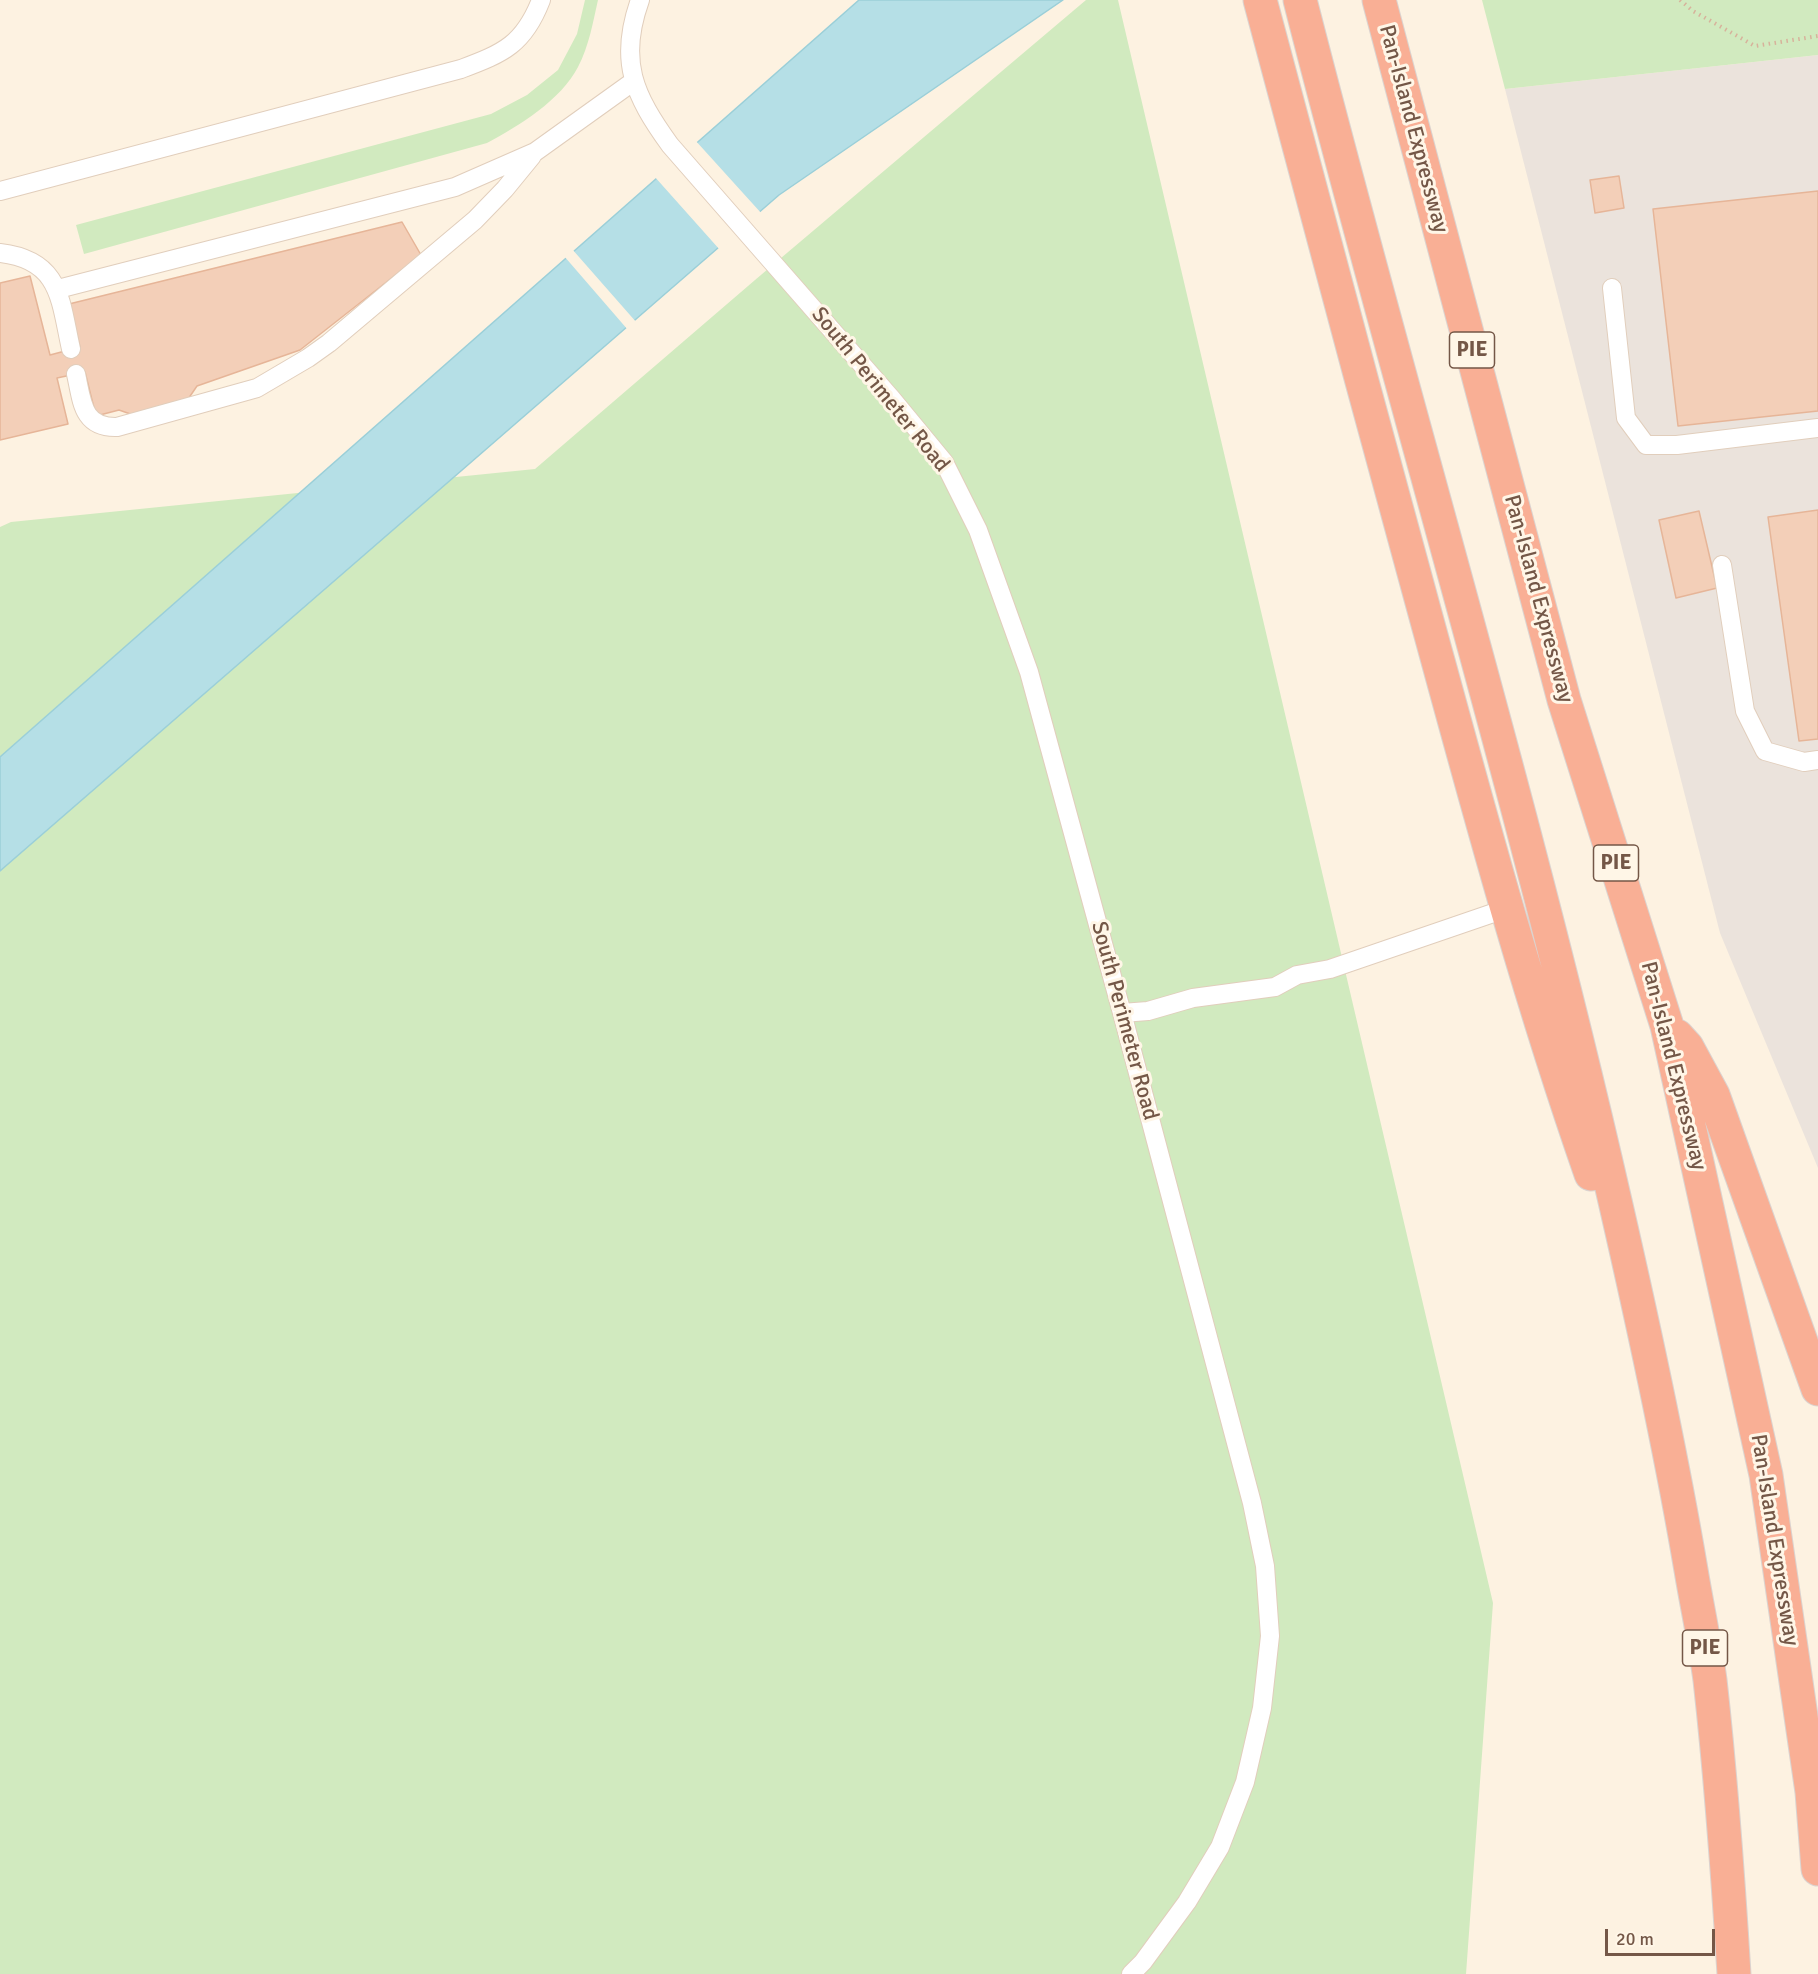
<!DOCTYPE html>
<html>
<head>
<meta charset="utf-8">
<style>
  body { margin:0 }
  #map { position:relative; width:1818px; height:1974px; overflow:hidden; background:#fdf2e1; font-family:Signika,sans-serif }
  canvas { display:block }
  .scale { position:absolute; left:1605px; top:1929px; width:110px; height:27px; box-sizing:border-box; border:3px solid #745747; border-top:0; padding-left:8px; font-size:18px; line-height:21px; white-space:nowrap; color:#745747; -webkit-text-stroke:4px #fff6e7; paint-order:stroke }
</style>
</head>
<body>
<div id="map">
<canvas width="1818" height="1974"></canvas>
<div class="scale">20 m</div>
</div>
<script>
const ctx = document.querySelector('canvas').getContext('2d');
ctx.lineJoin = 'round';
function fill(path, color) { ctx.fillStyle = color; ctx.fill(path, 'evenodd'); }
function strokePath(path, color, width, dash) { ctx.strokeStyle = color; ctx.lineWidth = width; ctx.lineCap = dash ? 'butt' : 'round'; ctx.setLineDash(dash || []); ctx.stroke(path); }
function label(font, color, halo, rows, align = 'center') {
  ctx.font = font + ' Signika,sans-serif'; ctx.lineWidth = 6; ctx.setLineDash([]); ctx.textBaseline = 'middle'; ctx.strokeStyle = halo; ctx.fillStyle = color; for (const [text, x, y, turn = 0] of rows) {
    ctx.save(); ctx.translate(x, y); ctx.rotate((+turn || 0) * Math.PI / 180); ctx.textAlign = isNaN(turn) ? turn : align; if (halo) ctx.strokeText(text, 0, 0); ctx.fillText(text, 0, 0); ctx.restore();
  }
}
fill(new Path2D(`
  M1818 55V1168L1720 933 1505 89Z`), '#ebe3dc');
fill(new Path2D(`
  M585 0H598C593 22 589 46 578 67 561 100 519 126 487 143L84 254 76 225 491 114 527 95 558 70 577 34Z
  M1086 0H1118L1493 1603 1466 1974H0V527L11 522 535 469 755 280Z
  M1482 0H1818V55L1505 89Z`), '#d1eabf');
const water = new Path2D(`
  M859 0H1063L779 195 0 871V757Z`);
fill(water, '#b5dfe6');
strokePath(water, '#9bcfd8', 1.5);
fill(new Path2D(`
  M695 140 762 214 720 250 654 176Z
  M572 249 637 323 628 330 564 256Z`), '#fdf2e1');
const building = new Path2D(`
  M1619 176 1624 208 1595 213 1590 180Z
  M1818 191V411L1678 426 1653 209Z
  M402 222 421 255 300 350 197 386 184 405 139 417 119 410 96 416 85 372 57 378 68 424 0 440V283L30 276 50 355 80 347 69 304Z
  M1818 510V739L1799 741 1768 517Z
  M1699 511 1717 588 1676 598 1659 520Z`);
fill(building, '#f3cfb8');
strokePath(building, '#e6b598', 1.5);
const lane = new Path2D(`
  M640 0C618 61 634 95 670 145L892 399 944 462 978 530 1029 672 1122 1013 1252 1503 1265 1566 1270 1636 1262 1708 1245 1782 1220 1847 1187 1902 1143 1962 1131 1974
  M0 191 461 69C504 53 524 44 541 0
  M0 253C61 260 60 300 71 349
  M1612 288 1626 418 1646 445H1677L1818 428
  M58 289 455 187 535 152 634 81
  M76 374C82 401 82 428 117 427L257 388 308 358 329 343 475 220 505 189 532 156
  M1722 565 1745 711 1765 751 1804 762 1818 760
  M1122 1013 1148 1011 1193 998 1275 987 1297 975 1330 969 1505 909`);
const highway = new Path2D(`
  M1260 0C1315 209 1372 419 1429 628 1479 811 1528 994 1591 1174
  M1300 0C1402 401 1523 797 1615 1201 1643 1323 1670 1446 1691 1570 1697 1606 1705 1643 1710 1680 1721 1778 1728 1876 1734 1974
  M1379 0 1564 700 1667 1026 1766 1475 1812 1792 1818 1869
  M1677 1036 1687 1047 1713 1095 1818 1389`);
strokePath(lane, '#e1cebc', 20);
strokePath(highway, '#dbd3cf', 35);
strokePath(new Path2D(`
  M1680 0 1693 11 1755 46 1818 36`), '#d7b29b', 4, [1.5, 4.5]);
strokePath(lane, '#fff', 18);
strokePath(highway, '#f9af95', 33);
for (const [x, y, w] of [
  [1472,350,45],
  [1616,863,45],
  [1705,1648,45]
]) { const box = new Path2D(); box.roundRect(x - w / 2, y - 18, w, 36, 4.5); ctx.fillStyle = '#fff6e7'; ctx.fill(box); strokePath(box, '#745747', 1.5); }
label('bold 21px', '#745747', null, [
  ["PIE",1472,350],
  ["PIE",1616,863],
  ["PIE",1705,1648]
]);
label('22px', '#745747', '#fff6e7', [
  ["Pan-Island Expressway",1413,129,75],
  ["South Perimeter Road",880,390,51],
  ["Pan-Island Expressway",1538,599,75],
  ["South Perimeter Road",1124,1021,75],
  ["Pan-Island Expressway",1673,1066,76],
  ["Pan-Island Expressway",1774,1540,81]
]);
</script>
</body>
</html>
